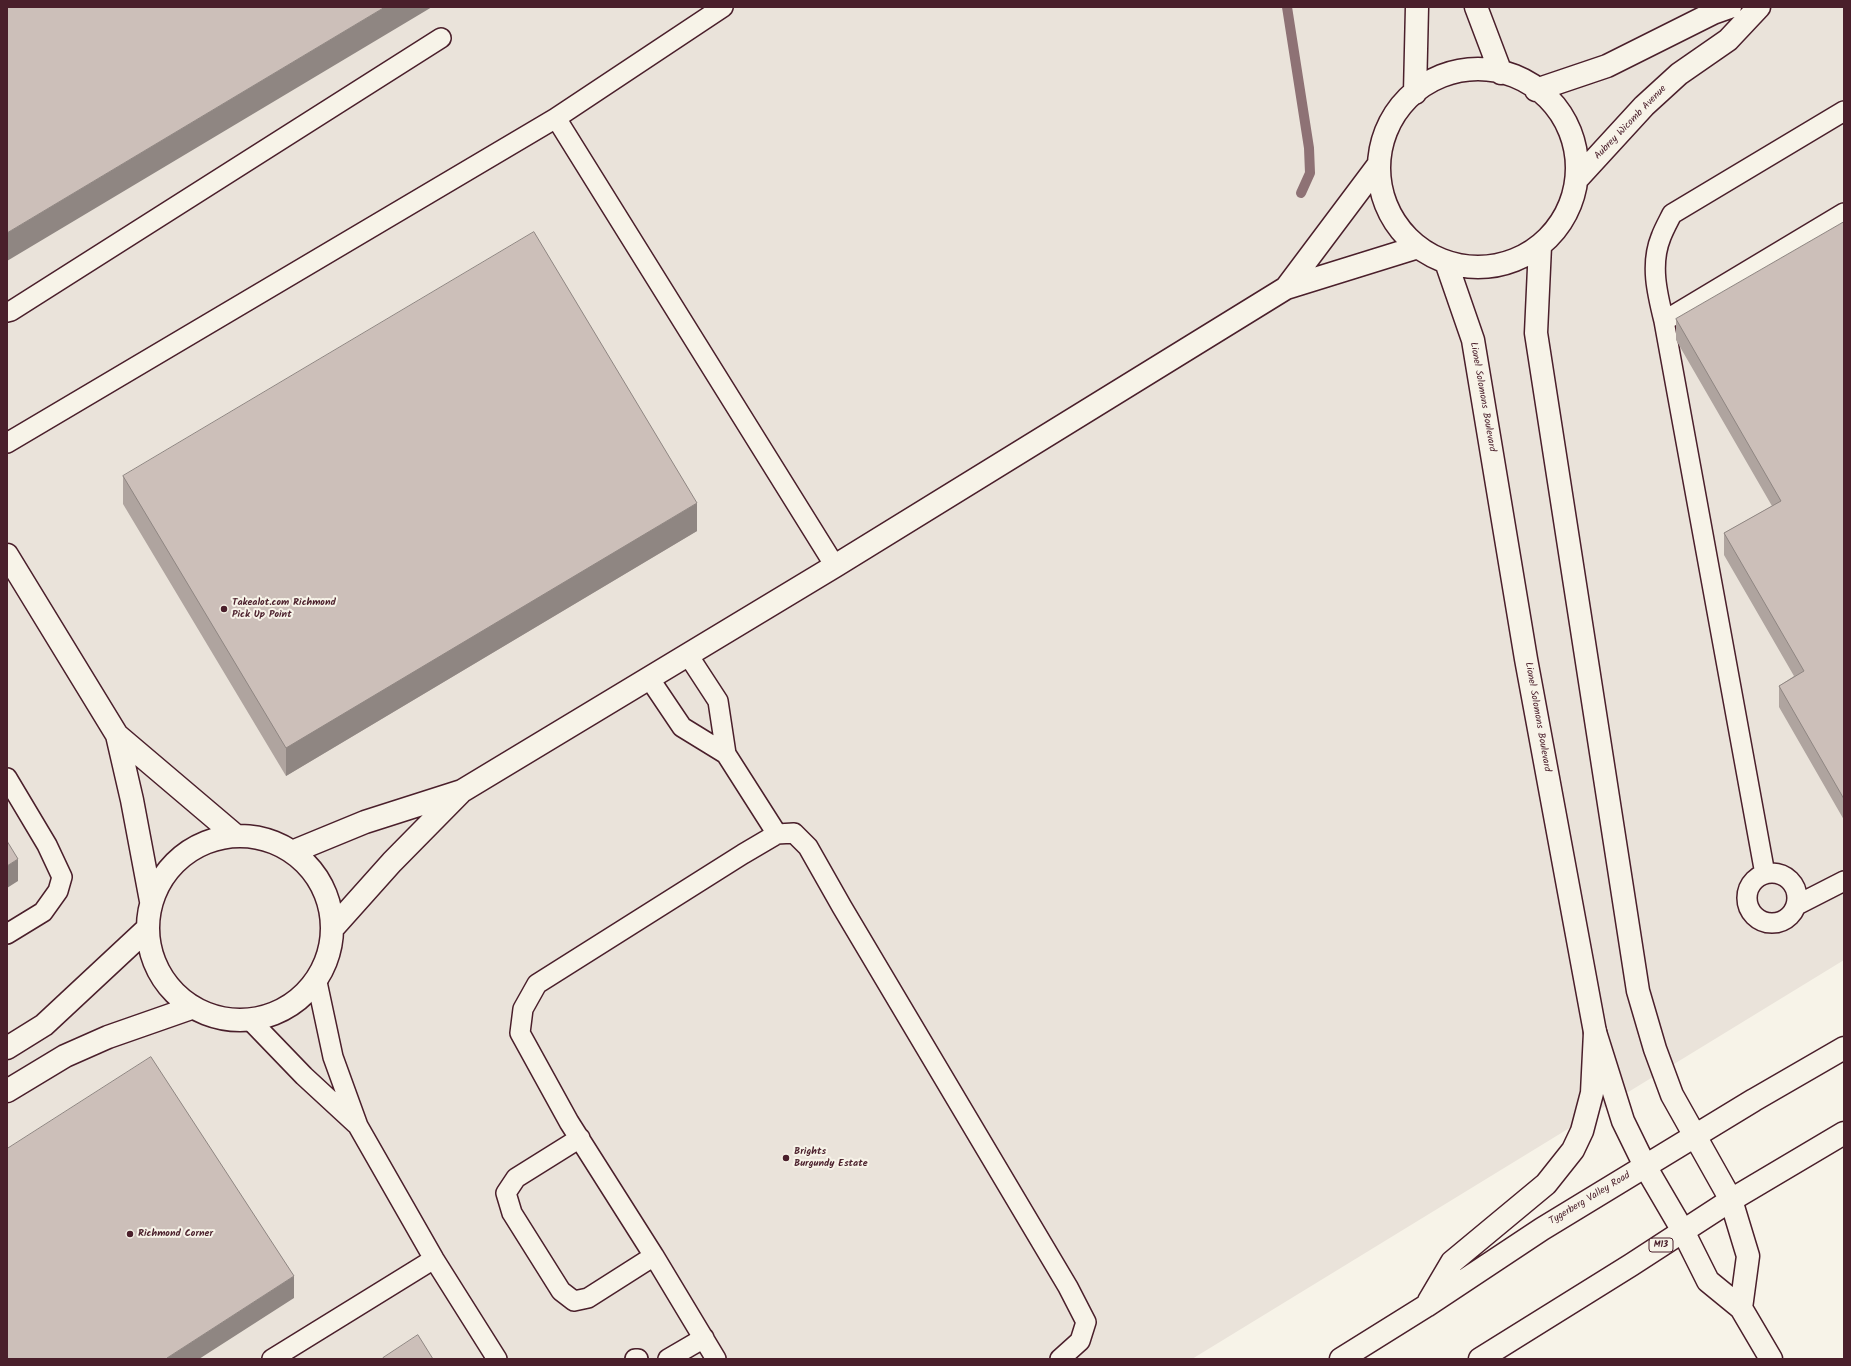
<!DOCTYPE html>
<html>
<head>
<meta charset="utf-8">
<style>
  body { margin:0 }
  #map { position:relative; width:1851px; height:1366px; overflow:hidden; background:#f7f3e8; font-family:Kalam,sans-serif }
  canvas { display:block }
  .frame { position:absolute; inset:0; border:8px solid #4a1f2b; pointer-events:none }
</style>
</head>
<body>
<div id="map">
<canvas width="1851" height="1366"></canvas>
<div class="frame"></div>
</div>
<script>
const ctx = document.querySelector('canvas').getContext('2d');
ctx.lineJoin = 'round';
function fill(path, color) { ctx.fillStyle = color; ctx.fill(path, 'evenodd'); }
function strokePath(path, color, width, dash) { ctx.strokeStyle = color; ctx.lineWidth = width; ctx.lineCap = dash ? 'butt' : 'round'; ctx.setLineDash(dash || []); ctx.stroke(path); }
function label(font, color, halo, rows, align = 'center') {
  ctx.font = font + ' Kalam,sans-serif'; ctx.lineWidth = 4; ctx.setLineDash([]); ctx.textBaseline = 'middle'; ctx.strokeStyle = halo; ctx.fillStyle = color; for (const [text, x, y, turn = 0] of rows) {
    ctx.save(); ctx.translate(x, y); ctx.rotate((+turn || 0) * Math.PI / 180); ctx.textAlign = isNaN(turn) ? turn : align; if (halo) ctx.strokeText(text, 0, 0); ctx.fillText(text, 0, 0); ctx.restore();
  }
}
fill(new Path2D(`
  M7 7H1844V960L1192 1359H7Z`), '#eae3da');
strokePath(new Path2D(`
  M1287 7 1309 148 1310 173 1301 193`), '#8e7275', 10);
const lane = new Path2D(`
  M1844 111 1672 214C1668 222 1664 229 1661 237 1650 264 1657 293 1664 321L1844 213
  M556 118 723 7
  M7 312 11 311 441 38
  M1664 321 1765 874
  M7 443 556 118 835 566
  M688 655 718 701 726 754 777 834
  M649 678 682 727 726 754
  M7 778 47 845 62 877 58 891 43 912 7 934
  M1747 898a25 25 0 1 1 50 0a25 25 0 1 1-50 0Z
  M1797 905 1844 881
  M317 982 333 1057 358 1126 434 1259 497 1359
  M251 1021 304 1076 356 1124
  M580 1138 516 1178 506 1193 512 1213 561 1291 574 1301 588 1298 654 1256
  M272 1359 434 1259
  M635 1359H638
  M668 1359 704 1338
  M716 1359 654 1256 569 1122 520 1033 523 1009 537 984 743 854 777 834 794 833 808 847 842 907 1068 1287 1086 1322 1080 1341 1060 1359`);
const street = new Path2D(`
  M1476 7 1501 73
  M1379 168a99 99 0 1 1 198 0a99 99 0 1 1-198 0Z
  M1536 90 1607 66 1713 13 1730 7
  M1415 93 1417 7
  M1577 179 1644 106 1679 74 1728 40 1759 7
  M1540 246 1536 333 1638 991 1655 1049 1672 1095 1731 1200 1748 1256 1741 1308
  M1446 262 1473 340 1526 659 1595 1032 1623 1121 1645 1166 1683 1231 1708 1281 1741 1308 1771 1359
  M1286 288 1379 164
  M7 555 117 735 236 836
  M117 735 132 800 151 901
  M148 928a92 92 0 1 1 184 0a92 92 0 1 1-184 0Z
  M292 852 365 822 462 791 835 566 1286 288 1418 247
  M333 928 392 862 460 793
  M7 1048 44 1025 147 929
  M7 1091 65 1056 108 1037 191 1008`);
const primary = new Path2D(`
  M1429 1301 1452 1262 1546 1184 1573 1150 1582 1131 1592 1093 1595 1032
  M1341 1359 1426 1306 1542 1229 1754 1100 1844 1048
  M1480 1359 1631 1265 1731 1200 1844 1133`);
strokePath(lane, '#4a1f2b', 22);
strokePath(street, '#4a1f2b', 25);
strokePath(primary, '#4a1f2b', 25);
strokePath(lane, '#f7f3e8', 19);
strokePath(street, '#f7f3e8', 22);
strokePath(primary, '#f7f3e8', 22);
fill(new Path2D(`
  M1844 222V820L1779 707V686L1794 676 1724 555V533L1772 506 1676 340V319Z
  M123 476 697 531 286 776 123 504Z`), '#afa49f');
fill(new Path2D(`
  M385 7H432L7 261V233Z
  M697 503V531L286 776V748Z
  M18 859V881L7 888V866Z
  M294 1276V1298L199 1359H167V1358Z`), '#8f8682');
const building = new Path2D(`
  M7 7H385L7 233Z
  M1844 222V799L1779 686 1804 671 1724 533 1781 501 1676 319Z
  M534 232 697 503 286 748 123 476Z
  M7 841 18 859 7 866Z
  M151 1057 294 1276 167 1358V1359H7V1149Z
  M418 1335 433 1359H383V1358Z`);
fill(building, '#ccbfb9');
strokePath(building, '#8f8682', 1);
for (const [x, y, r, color] of [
  [224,609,4,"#4a1f2b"],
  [786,1158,4,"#4a1f2b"],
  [130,1234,4,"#4a1f2b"]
]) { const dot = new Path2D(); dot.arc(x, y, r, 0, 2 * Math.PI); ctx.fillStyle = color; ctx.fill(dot); strokePath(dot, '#f7f3e8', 1.5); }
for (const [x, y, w] of [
  [1661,1245,24]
]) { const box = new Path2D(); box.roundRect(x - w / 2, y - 7, w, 14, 3); ctx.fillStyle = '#f7f3e8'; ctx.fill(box); strokePath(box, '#4a1f2b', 1); }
label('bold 9px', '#4a1f2b', null, [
  ["M13",1661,1245]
]);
label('10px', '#4a1f2b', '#f7f3e8', [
  ["Aubrey Wicomb Avenue",1631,123,-46],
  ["Lionel Solomons Boulevard",1482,397,80],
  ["Lionel Solomons Boulevard",1537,717,80],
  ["Tygerberg Valley Road",1590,1199,-31]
]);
label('bold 10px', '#4a1f2b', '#f7f3e8', [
  ["Takealot.com Richmond",232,603],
  ["Pick Up Point",232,615],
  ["Brights",794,1152],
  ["Burgundy Estate",794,1164],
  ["Richmond Corner",138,1234]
], 'left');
</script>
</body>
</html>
